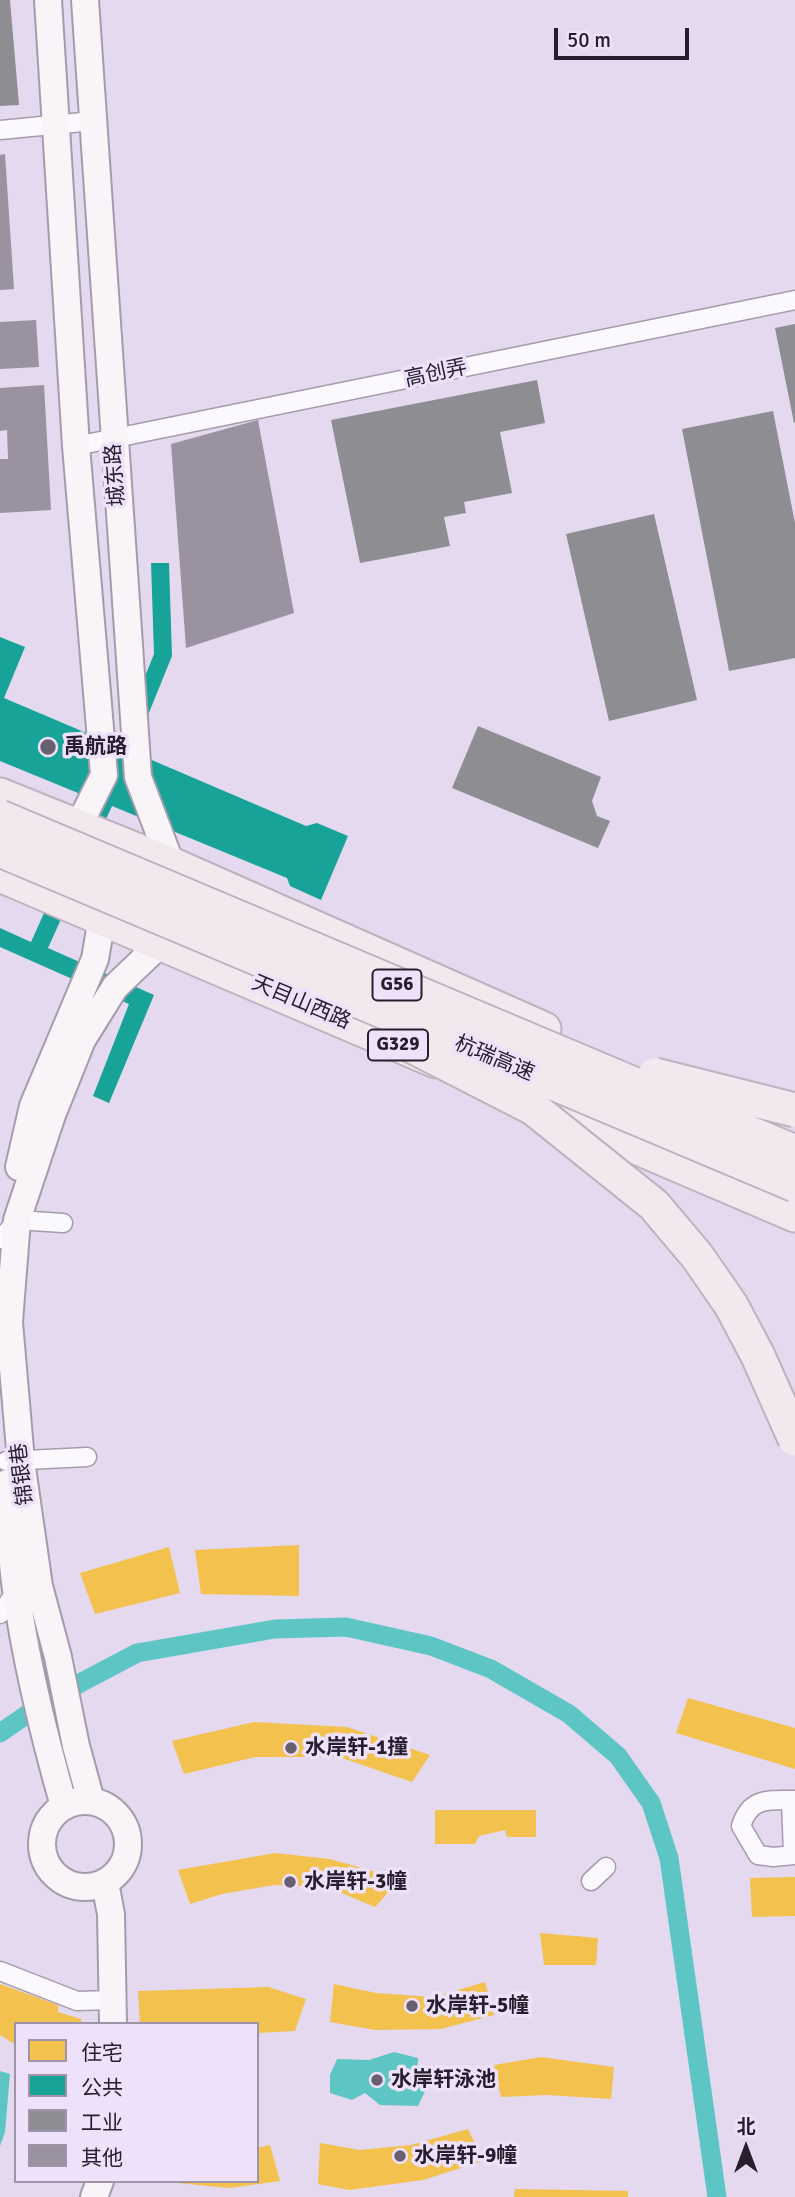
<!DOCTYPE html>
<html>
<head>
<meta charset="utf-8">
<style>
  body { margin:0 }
  #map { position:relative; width:795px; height:2197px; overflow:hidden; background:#e4d9ef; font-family:Signika,"Noto Sans SC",sans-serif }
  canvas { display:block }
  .legend { position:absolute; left:14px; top:2022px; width:245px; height:161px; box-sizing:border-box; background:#eee1fa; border:2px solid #9e93a8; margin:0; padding:9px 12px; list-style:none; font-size:21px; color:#261e2d }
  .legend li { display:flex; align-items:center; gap:14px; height:35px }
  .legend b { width:35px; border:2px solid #9e93a8 }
  .north { position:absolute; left:711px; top:2113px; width:70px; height:70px; -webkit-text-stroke:5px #eee1fa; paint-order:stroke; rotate:0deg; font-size:19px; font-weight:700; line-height:28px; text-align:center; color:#261e2d }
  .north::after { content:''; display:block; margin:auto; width:24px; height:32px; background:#261e2d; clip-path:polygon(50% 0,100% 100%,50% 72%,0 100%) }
  .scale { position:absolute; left:554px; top:28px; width:135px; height:32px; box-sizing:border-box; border:4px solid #261e2d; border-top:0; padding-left:9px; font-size:21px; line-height:24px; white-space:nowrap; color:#261e2d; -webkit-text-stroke:5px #eee1fa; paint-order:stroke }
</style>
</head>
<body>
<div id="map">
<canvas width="795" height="2197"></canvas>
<ul class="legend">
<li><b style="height:19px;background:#f2c14e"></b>住宅</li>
<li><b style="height:19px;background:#17a398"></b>公共</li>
<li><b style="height:19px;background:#8d8d92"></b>工业</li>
<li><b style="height:19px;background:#9a92a1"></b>其他</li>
</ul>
<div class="north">北</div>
<div class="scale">50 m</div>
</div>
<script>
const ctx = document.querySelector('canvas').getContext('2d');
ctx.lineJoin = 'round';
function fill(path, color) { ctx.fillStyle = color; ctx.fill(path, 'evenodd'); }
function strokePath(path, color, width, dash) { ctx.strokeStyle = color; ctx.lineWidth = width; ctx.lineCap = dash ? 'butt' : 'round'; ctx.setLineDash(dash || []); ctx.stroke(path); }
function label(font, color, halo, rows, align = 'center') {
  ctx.font = font + ' Signika,"Noto Sans SC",sans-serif'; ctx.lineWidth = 7; ctx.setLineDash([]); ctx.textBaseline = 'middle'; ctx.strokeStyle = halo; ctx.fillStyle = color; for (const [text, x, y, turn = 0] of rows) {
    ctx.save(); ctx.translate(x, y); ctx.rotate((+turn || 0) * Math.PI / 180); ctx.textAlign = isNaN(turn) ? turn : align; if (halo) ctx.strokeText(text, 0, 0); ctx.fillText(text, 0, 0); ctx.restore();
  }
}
fill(new Path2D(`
  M394 2052 418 2058 417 2074 428 2085 418 2106 380 2105 365 2093 352 2100 330 2093V2075L337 2059 369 2060Z
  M0 2071 10 2074 5 2132 0 2146Z`), '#5ec5c5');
fill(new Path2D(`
  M299 1545V1596L201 1594 195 1550Z
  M169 1547 180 1593 95 1614 80 1573Z
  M688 1698 795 1728V1769L676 1733Z
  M254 1722 347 1727 430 1755 412 1782 339 1757H255L184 1774 172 1741Z
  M435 1810H536V1837H507L505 1830 479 1836 475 1844H435Z
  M275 1853 330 1859 400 1879 375 1907 327 1887 274 1885 222 1894 190 1904 178 1870Z
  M795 1877V1916L752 1917 750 1878Z
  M540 1933 598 1938 596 1965H544Z
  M485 1982 494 2015 441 2029 375 2030 330 2022 334 1984 376 1993 434 1997Z
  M0 1984 58 2005V2012L81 2019 82 2024H16V2045L0 2035Z
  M268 1987 306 1999 295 2031 257 2033V2024H140L138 1991Z
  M541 2057 614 2067 611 2099 547 2095 501 2097 494 2065Z
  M468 2129 483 2161 423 2180 349 2190 318 2184 320 2143 360 2150 411 2145Z
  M270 2145 280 2181 230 2188 177 2183V2181H257V2148Z
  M515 2189 628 2191V2197H514Z`), '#f2c14e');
fill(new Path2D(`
  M151 563H169L172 656 133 752 306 826 317 823 348 836 321 900 290 886 287 878 112 806 48 948 154 995 109 1103 93 1096 129 1004 0 947V928L31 942 95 800 0 761V637L25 647 4 698 117 746 154 654Z`), '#17a398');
fill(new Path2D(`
  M0 0H10L19 105 0 106Z
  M795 324V422L794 423 775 328Z
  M537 380 545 423 500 432 512 493 464 502 466 513 444 517 450 546 360 563 331 420Z
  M773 411 795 523V658L729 671 682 429Z
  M654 514 697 700 609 721 566 534Z
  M478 726 601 777 592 801 597 816 610 821 598 848 452 788Z`), '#8d8d92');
strokePath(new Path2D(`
  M0 1733 48 1700 137 1653 275 1629 346 1627 431 1646 491 1669 569 1714 618 1756 651 1803 669 1858 717 2197`), '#5ec5c5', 19);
fill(new Path2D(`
  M5 154 14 289 0 290V155Z
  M36 320 39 367 0 369V322Z
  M44 385 51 510 0 513V459H8L7 430 0 431V388Z
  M258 420 294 613 186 648 171 444Z`), '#9a92a1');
const street = new Path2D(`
  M0 130 93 121
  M76 446 795 300
  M1 1239 17 1220 63 1223
  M6 1461 87 1457
  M0 1614 18 1589
  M791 1800 793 1855
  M795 1800C768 1800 750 1797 741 1826L758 1855 773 1857 795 1855
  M591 1881 606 1867
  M0 1971 77 2001 114 2000`);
const secondary = new Path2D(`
  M48 0 76 446 104 775 78 827 83 845
  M85 0 138 777 171 864 169 876
  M19 1167 33 1106 95 959 102 918 98 902
  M7 1483C10 1518 11 1555 16 1590 26 1663 44 1736 64 1806
  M42 1844a43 43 0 1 1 86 0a43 43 0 1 1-86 0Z
  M91 1801 76 1746 58 1657 39 1586 21 1461 9 1322 17 1220 52 1115 82 1040 115 987 161 943 163 928
  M105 1883 111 1914 113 2024
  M94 2197 100 2181`);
const highway = new Path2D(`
  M0 795 171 864 544 1029
  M0 875 436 1061
  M533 1103 795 1215`);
strokePath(street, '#a49cac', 21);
strokePath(secondary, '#a49cac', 30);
strokePath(highway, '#bfb2be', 37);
strokePath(street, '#fbf9fd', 18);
strokePath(secondary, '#f8f4f8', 26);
strokePath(highway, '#f2e9ee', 33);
const highwayBridge = new Path2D(`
  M0 817 795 1152
  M0 850 795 1185
  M410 1045 533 1108 654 1205 697 1256 731 1305 758 1356 795 1439
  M655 1075 795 1110`);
strokePath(highwayBridge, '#bfb2be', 37, []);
strokePath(highwayBridge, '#f2e9ee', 33);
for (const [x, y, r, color] of [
  [48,747,9,"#685f71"],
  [291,1748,7,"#685f71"],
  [290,1882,7,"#685f71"],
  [412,2006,7,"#685f71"],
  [377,2080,7,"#685f71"],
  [400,2156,7,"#685f71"]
]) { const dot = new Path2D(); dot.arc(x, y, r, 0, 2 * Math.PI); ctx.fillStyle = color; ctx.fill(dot); strokePath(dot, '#eee1fa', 2.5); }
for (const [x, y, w] of [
  [397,985,49],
  [398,1045,60]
]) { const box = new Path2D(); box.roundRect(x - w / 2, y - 15.5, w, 31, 5); ctx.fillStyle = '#eee1fa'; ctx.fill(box); strokePath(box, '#261e2d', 2); }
label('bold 19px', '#261e2d', null, [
  ["G56",397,985],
  ["G329",398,1045]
]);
label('21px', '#261e2d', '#eee1fa', [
  ["高创弄",436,374,-12],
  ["城东路",116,475,-94],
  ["天目山西路",301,1003,23],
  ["杭瑞高速",494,1059,23],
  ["锦银巷",23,1474,-97]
]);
label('bold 21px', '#261e2d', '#eee1fa', [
  ["禹航路",64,747],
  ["水岸轩-1撞",305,1748],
  ["水岸轩-3幢",304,1882],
  ["水岸轩-5幢",426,2006],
  ["水岸轩泳池",391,2080],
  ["水岸轩-9幢",414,2156]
], 'left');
</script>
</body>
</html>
